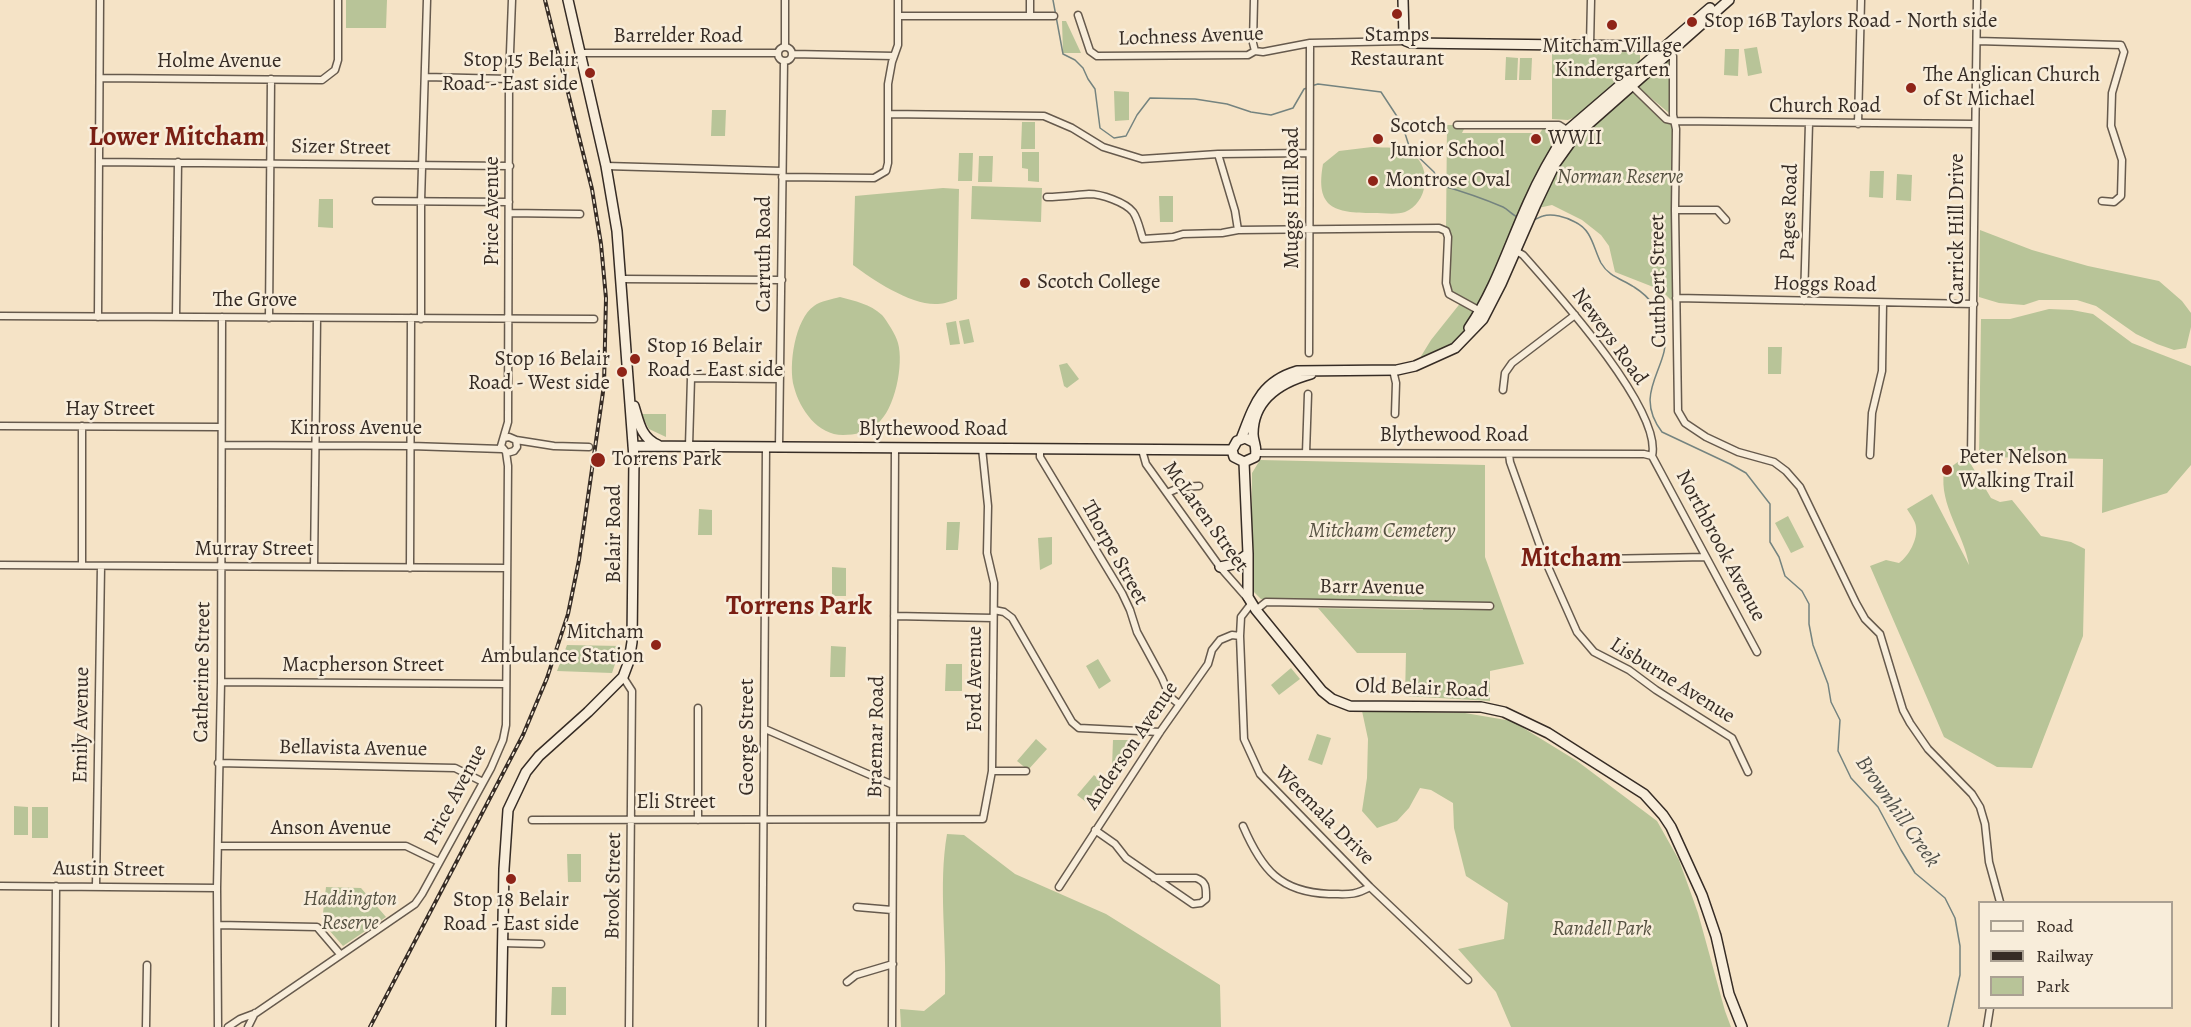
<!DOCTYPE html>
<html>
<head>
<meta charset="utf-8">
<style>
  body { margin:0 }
  #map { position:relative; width:2191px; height:1027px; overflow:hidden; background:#f5e3c6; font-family:Alegreya,serif }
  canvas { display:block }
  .legend { position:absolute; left:1978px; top:901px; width:195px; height:108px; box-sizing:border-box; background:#f8edda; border:2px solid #aaa092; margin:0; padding:8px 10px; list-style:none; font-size:18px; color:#362c25 }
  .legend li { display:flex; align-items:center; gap:12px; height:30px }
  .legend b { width:30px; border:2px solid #aaa092 }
</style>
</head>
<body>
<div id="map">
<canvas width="2191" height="1027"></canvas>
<ul class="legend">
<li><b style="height:8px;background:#f8edda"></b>Road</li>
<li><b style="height:8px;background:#362c25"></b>Railway</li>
<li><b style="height:16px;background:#b8c498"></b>Park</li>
</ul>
</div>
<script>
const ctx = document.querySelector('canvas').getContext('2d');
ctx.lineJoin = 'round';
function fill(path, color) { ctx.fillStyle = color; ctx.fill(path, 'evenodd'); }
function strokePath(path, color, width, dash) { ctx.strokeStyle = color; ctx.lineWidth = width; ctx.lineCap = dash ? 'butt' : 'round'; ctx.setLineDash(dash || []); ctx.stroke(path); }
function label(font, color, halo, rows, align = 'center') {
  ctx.font = font + ' Alegreya,serif'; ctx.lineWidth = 5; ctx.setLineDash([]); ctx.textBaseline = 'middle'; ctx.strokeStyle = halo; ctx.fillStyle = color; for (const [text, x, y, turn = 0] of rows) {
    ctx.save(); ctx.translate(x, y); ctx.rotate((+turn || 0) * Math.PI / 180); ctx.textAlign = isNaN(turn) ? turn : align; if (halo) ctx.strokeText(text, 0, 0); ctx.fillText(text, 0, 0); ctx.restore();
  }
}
fill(new Path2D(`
  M346 0H387L386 28H346Z
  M1062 21H1066L1081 53H1063Z
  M1757 47 1762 73 1748 76 1744 49Z
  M1725 49H1739L1738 76 1724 75Z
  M1633 52 1640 55V63L1577 116 1568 120 1552 119V53Z
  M1506 57 1518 58 1517 80H1505Z
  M1520 58H1532L1531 80H1519Z
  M1669 58V113L1639 88 1640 83Z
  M1631 85 1666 119 1675 121 1674 303 1661 290 1615 272 1609 246 1601 235 1582 220 1552 205 1538 208 1551 179 1568 152Z
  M1114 91 1129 92V120L1115 121Z
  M712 110H726L725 136H711Z
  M1022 122H1035V149H1021Z
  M1447 125H1466L1462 133H1540L1545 125 1568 130 1480 311 1455 348 1415 366 1431 340 1462 301 1449 294 1446 231Z
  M1372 147C1386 148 1401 146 1413 154 1432 168 1428 203 1405 212 1397 215 1382 213 1373 213 1334 213 1315 208 1323 164L1339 151Z
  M1022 152H1039V182L1028 181V169L1022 168Z
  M959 153H973L972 181H958Z
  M979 156H993L992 182H978Z
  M1870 171H1884L1883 198 1869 197Z
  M1897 174 1912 175 1911 201 1896 200Z
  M972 186 1042 188 1041 222 971 219Z
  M943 188 959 189 957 299C951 301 944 304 938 304 912 306 873 280 853 265L855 196Z
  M1159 196H1173V222H1160Z
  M319 199H333V228L318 227Z
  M1980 230 2032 250 2088 266 2159 281 2182 301 2191 313V327L2186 348 2174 350 2157 344 2136 334 2096 306 2077 300H2039L2024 305 1999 303 1979 297Z
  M840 297C855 301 870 304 882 315 887 321 896 335 898 343 904 364 895 410 877 424 867 432 855 435 843 435 818 435 800 410 794 387 788 366 795 319 814 306 820 301 833 299 840 297Z
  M2049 309 2072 310 2093 314 2132 343 2191 366V465L2167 493 2102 513 2103 459 1979 457 1981 319H2010Z
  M969 319 974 342 964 344 959 321Z
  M956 321 960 344 950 345 946 323Z
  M1768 347H1782L1781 374H1768Z
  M1067 363 1079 379 1067 388 1064 386 1059 365Z
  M641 414H666V437L649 429Z
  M1966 456 1991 498 2000 502 2012 500 2041 536 2071 542 2085 549 2083 636 2032 768 1997 767 1944 737 1870 566 1886 560 1899 563C1909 556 1918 539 1916 527 1916 522 1910 514 1907 509L1932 494 1969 565C1964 534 1939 505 1944 472Z
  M1260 460 1485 465V557L1524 664 1490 671V701L1405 696 1406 653H1357L1318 608 1423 610V603L1261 599 1251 589 1252 473Z
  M699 509 712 510V535H698Z
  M1788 516 1804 547 1791 553 1775 523Z
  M947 522H960L958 550H946Z
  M1052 537V564L1040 570 1038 538Z
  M832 567 846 568V596H832Z
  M567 645 621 646 612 673 557 671Z
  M831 646 846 647 845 677H830Z
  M1098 659 1111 681 1099 689 1086 666Z
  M946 664H962V691H945Z
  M1291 668 1300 679 1279 695 1271 685Z
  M1362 711 1465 713 1512 721 1577 761 1657 821 1679 860 1698 913 1725 1011 1731 1027H1511L1496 992 1458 949 1504 939 1508 903 1466 876 1454 828 1453 803 1431 790 1420 788 1409 808 1397 821 1377 828 1362 811 1367 778 1368 739Z
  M1317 734 1331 738 1322 765 1308 760Z
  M1036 739 1047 749 1028 770 1017 761Z
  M1113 740H1128L1127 768 1112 767Z
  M1094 775 1103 783 1086 802 1077 795Z
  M14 806 28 807V835H14Z
  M32 807H48V838H32Z
  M947 834 964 835 1015 874 1106 914 1220 985 1221 1027H901L900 1009 924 1011 945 994C947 941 938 886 947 834Z
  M567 854H581V882H568Z
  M326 887 361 888 386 917 343 946 322 922Z
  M552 987H566V1015H551Z`), '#b8c498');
strokePath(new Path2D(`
  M1053 0 1063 54 1075 60 1083 68 1088 79 1095 89 1100 128 1114 138 1126 136 1137 115 1150 98 1195 99 1227 104 1251 112 1271 115 1293 108 1304 89 1307 88
  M1311 86 1318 84 1381 92 1402 124 1410 149 1434 172 1440 185C1461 191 1482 198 1503 207 1509 210 1512 215 1518 217
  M1531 221C1536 220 1539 217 1543 216 1552 213 1566 217 1575 222 1592 230 1593 247 1601 263 1609 277 1622 279 1634 287 1650 297 1661 313 1665 331 1671 368 1631 391 1662 432L1730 464 1746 473 1770 504V542L1779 557 1785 576 1802 591 1809 604V624L1813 645 1828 684 1831 702 1840 720 1838 751 1851 778 1878 807 1901 850 1915 873 1945 898 1955 918 1960 946V975L1948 1027`), '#74837f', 1.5);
const street = new Path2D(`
  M1030 0V16
  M1254 0 1253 43 1255 51
  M1078 15 1090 51 1097 56 1248 55 1255 51 1263 52 1310 43 1406 41
  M899 16H1054
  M1977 41 2121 45 2124 52 2112 93 2111 126 2122 160 2121 196 2114 202 2102 201
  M1590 46 1591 0
  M778 54a7 7 0 1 1 14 0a7 7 0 1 1-14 0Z
  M785 47V0
  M579 53H777
  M792 54 894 56
  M1673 56V115L1676 129 1675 210 1678 411 1685 423 1706 437 1738 452 1774 462 1786 471 1800 487 1856 603 1865 619 1880 634 1903 710 1910 723 1928 749 1972 794 1980 807 1985 824 1989 862 2000 902
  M426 77 509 79
  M100 78 322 80 335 70 338 60V0
  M1630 84 1666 119 1675 121 1975 124
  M888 114 1044 116 1072 128 1103 147 1142 159 1218 154 1308 153
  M1858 124 1861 0
  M1457 125H1559L1570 132
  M1218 154 1235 211 1238 230 1439 228 1446 231 1448 237 1446 283 1449 294 1480 311
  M99 162 510 166
  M606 166 782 171
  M782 177 874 178 886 171 888 163V84L892 62 898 45V0
  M1047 197C1061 197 1075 195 1089 194 1101 194 1125 202 1133 212 1138 219 1140 230 1143 239L1173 237 1183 234 1222 233 1238 230
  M376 201 509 202
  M1675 210H1717L1726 220
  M509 213 580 214
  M1514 250 1523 255C1554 290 1663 410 1652 456
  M622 279 782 280
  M1676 298 1974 304
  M1804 301 1809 123
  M0 316 594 319
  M98 317 100 0
  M176 317 178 162
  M269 318 271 79
  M421 319V201L427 0
  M1309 353 1310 43
  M1393 370 1396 383 1395 414
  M1503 390 1505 373 1512 363 1575 315
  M0 426 221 427
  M82 426V565
  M504 438 509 437 516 440 517 447 514 451 507 453 501 446 508 422 509 79 512 0
  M516 440 554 446 589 447
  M222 445 411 446 502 449
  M689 446 691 378 780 379
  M779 447 784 61
  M1040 448V457L1122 593 1130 610 1137 632 1162 678 1170 697 1179 704
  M1142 450 1146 464 1220 567 1249 600
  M1256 453 1644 454 1652 456
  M1306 453 1308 394
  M1509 454 1510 462 1545 560 1577 632 1594 652 1629 670 1656 690 1732 738 1748 772
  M1870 455 1872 413 1882 371 1883 303
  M1652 456 1757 652
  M1971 458 1977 0
  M1167 493 1181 487 1199 486
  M1545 560 1706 557
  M0 565 507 568
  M314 567 317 318
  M410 568 411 318
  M1251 604 1241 617 1240 636 1244 739 1260 774 1370 887 1468 980
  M994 610 1004 612 1012 618 1072 722 1079 728 1160 732
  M1256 610 1266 602 1490 606
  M894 616 993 618
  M623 677 632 691 629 1027
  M221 682 505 684
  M765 729 893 785
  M218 763 455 768 483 782
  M992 771H1026
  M532 820 983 819 992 771 994 583 987 553 988 506 982 448
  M698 820V708
  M1243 826C1262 870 1280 892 1329 894 1349 894 1353 896 1370 887
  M1095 830 1115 844 1126 858 1193 904 1201 903 1206 899C1206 888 1207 882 1196 878H1154
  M219 846H406L439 862
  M0 886 217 888
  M96 886 101 566
  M1059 887 1160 732 1208 664 1212 650 1220 640 1232 635 1240 636
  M857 907 892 910
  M218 925 317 927 340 954
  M502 943 541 944
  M847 982 856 975 893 964
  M55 1027 56 886
  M146 1027 147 965
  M218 1027 217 888 221 682 222 317
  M228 1027 240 1019 256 1013 415 904 422 894 491 768 503 740 506 725 508 466 506 452
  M248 1027 255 1013
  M762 1027 766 447
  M892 1027 895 448
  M1987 1027 1990 1008`);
const secondary = new Path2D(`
  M1403 0 1404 37 1406 41 1411 43 1642 46 1650 48 1661 57
  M1469 328C1495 290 1509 245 1528 203 1539 178 1553 153 1568 130L1710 8
  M634 406C639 422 641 438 658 445
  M1241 439C1254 406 1260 382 1297 371L1397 370 1415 366 1455 348 1483 319 1501 284 1536 204 1555 164 1575 136 1729 0
  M1253 442 1245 438 1237 441 1232 450 1234 457 1244 462 1255 457C1258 448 1253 442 1253 434 1253 399 1282 382 1311 374
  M633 446 1232 450
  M1244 462 1248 554V597L1256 610 1322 691 1332 699 1350 706 1481 707 1504 712 1548 733 1644 794 1663 815 1671 827 1702 895 1716 936 1729 994 1742 1027
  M1220 567 1234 564 1248 554
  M501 1027 504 869 508 810 526 772 539 756 588 712 623 677 629 661 632 642 634 458 617 231 606 166 568 0`);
strokePath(street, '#665a4d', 9);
strokePath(secondary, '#362c25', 12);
strokePath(street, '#f8edda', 6);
strokePath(secondary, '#f8edda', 9);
const rail = new Path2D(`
  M370 1027 523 735 547 678 568 614 579 560 604 385 606 298 601 244 592 189 545 0`);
strokePath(rail, '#362c25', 4);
strokePath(rail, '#f8edda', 1.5, [4.5]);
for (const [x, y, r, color] of [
  [1397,14,6,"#8f2418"],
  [1692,22,6,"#8f2418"],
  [1612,25,6,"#8f2418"],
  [590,73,6,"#8f2418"],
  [1911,88,6,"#8f2418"],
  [1378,139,6,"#8f2418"],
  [1536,139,6,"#8f2418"],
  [1373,181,6,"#8f2418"],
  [1025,283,6,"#8f2418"],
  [635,359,6,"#8f2418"],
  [622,372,6,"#8f2418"],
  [598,460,8,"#8f2418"],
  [1947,470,6,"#8f2418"],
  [656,645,6,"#8f2418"],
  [511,879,6,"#8f2418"]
]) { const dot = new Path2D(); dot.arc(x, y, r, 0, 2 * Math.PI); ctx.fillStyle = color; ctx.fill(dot); strokePath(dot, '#f8edda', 2); }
label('21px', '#362c25', '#f8edda', [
  ["Stop 16B Taylors Road - North side",1704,22],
  ["Stamps",1397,36,"center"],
  ["Restaurant",1397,60,"center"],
  ["Mitcham Village",1612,47,"center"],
  ["Kindergarten",1612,71,"center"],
  ["Stop 15 Belair",578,61,"right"],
  ["Road - East side",578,85,"right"],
  ["The Anglican Church",1923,76],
  ["of St Michael",1923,100],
  ["Scotch",1390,127],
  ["Junior School",1390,151],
  ["WWII",1548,139],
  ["Montrose Oval",1385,181],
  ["Scotch College",1037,283],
  ["Stop 16 Belair",647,347],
  ["Road - East side",647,371],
  ["Stop 16 Belair",610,360,"right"],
  ["Road - West side",610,384,"right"],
  ["Peter Nelson",1959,458],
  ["Walking Trail",1959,482],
  ["Torrens Park",612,460],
  ["Mitcham",644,633,"right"],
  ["Ambulance Station",644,657,"right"],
  ["Stop 18 Belair",511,901,"center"],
  ["Road - East side",511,925,"center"]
], 'left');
label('21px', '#362c25', '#f8edda', [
  ["Barrelder Road",678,37],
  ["Lochness Avenue",1191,37,-2],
  ["Holme Avenue",219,62],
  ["Church Road",1825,107],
  ["Sizer Street",341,148,1],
  ["Muggs Hill Road",1293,198,-90],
  ["Price Avenue",493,211,-90],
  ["Pages Road",1790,212,-88],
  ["Carrick Hill Drive",1958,229,-90],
  ["Carruth Road",765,254,-90],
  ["Cuthbert Street",1659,281,-91],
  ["Hoggs Road",1825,285,1],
  ["The Grove",255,301],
  ["Neweys Road",1609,337,54],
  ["Hay Street",110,410],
  ["Kinross Avenue",356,429],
  ["Blythewood Road",933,430],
  ["Blythewood Road",1454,436],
  ["McLaren Street",1205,517,54],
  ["Belair Road",615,534,-90],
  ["Northbrook Avenue",1720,546,62],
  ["Murray Street",254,550],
  ["Thorpe Street",1114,553,61],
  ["Barr Avenue",1372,588,1],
  ["Macpherson Street",363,666],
  ["Catherine Street",203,672,-89],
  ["Ford Avenue",976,679,-90],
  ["Lisburne Avenue",1672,681,32],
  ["Old Belair Road",1422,689,2],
  ["Emily Avenue",82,725,-89],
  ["George Street",748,737,-90],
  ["Braemar Road",877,737,-89],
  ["Anderson Avenue",1132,746,-56],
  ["Bellavista Avenue",353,749,1],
  ["Price Avenue",456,795,-62],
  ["Eli Street",676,803],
  ["Weemala Drive",1324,816,45],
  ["Anson Avenue",331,829],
  ["Austin Street",109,870,1],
  ["Brook Street",614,886,-89]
]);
label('italic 21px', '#565242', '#f8edda', [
  ["Norman Reserve",1620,178],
  ["Mitcham Cemetery",1382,532],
  ["Haddington",350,900],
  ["Reserve",350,924],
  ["Randell Park",1602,930]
]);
label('italic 22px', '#50504a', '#f8edda', [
  ["Brownhill Creek",1897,812,55]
]);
label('bold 27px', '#7a1f14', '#f8edda', [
  ["Lower Mitcham",177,138],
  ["Mitcham",1571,559],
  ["Torrens Park",799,607]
]);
</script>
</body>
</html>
